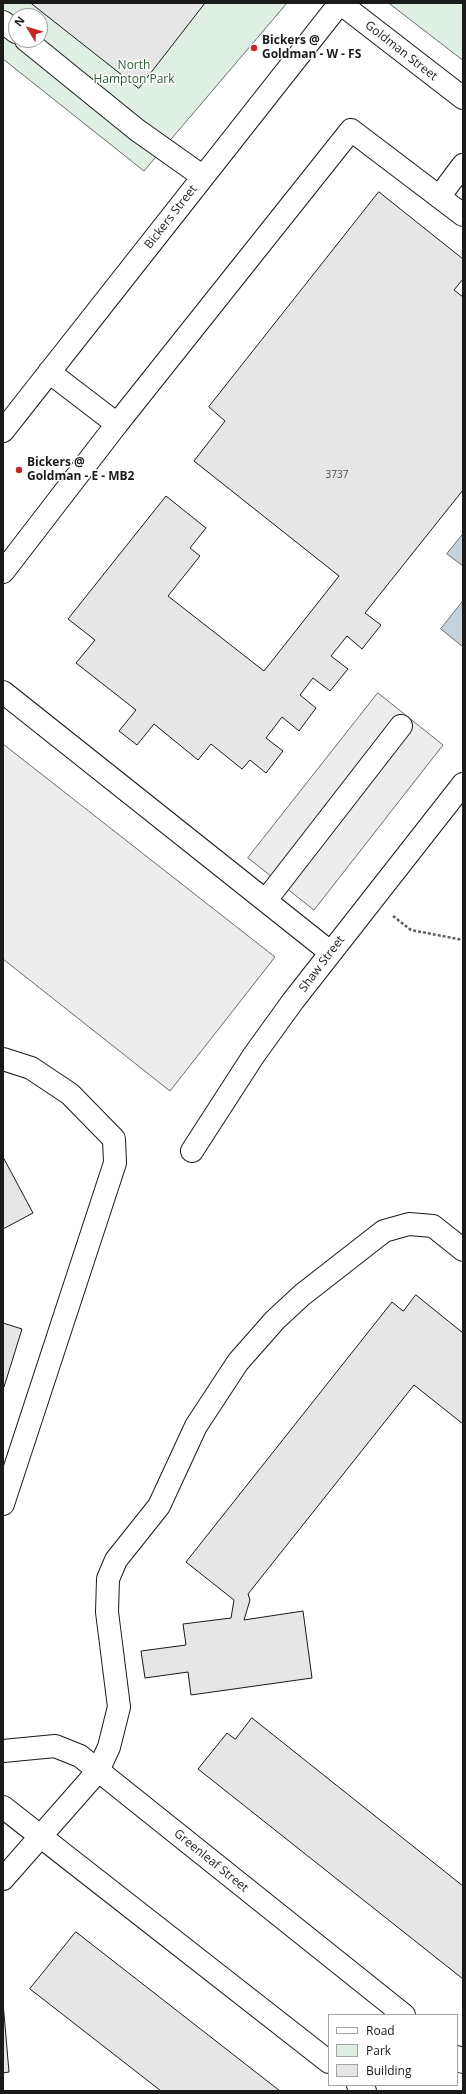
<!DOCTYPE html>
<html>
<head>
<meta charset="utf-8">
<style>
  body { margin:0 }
  #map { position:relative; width:466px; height:2094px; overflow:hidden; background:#fff; font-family:"Open Sans",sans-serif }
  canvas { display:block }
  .frame { position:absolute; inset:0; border:4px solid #1a1a1a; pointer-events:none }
  .legend { position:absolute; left:328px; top:2014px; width:130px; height:72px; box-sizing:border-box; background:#fff; border:1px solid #a3a3a3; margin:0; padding:5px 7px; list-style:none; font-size:12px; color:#1a1a1a }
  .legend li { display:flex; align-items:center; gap:8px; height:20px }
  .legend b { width:20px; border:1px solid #a3a3a3 }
  .north { position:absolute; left:8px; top:8px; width:40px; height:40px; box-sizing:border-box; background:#fff; border:1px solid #a3a3a3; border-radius:50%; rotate:308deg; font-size:11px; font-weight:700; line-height:16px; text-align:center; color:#1a1a1a }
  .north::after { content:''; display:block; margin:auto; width:14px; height:18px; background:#c62828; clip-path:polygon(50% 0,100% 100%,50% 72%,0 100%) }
</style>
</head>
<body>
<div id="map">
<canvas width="466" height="2094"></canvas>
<div class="frame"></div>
<ul class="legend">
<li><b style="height:5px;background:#fff"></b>Road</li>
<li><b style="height:11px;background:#e0efe3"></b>Park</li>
<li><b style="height:11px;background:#e6e6e6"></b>Building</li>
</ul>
<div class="north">N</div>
</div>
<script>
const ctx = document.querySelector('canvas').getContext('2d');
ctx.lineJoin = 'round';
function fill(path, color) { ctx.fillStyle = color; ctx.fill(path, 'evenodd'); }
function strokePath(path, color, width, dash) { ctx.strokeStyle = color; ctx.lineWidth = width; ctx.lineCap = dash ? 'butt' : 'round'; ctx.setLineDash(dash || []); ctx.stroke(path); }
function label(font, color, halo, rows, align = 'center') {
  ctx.font = font + ' "Open Sans",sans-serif'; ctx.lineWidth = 3; ctx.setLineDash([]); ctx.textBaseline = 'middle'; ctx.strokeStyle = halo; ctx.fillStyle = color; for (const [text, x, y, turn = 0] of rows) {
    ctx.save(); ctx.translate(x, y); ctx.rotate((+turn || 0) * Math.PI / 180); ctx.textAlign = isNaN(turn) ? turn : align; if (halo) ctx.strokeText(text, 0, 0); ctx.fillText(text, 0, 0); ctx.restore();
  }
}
const green = new Path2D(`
  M3 3H287L144 171 3 59ZM16 16H40V40H16Z
  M389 3H463V60Z`);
fill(green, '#e0efe3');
strokePath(green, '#6a6a6a', 1);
const parking = new Path2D(`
  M378 693 443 745 314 910 248 858Z
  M3 744 275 957 170 1091 3 959Z`);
fill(parking, '#ededed');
strokePath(parking, '#6a6a6a', 1);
const water = new Path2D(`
  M463 534V566L447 554Z
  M463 601V647L441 629Z`);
fill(water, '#c6d2dc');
strokePath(water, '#6a6a6a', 1);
const building = new Path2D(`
  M31 3H205L139 88Z
  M379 192 463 259V279L454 290 463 297V490L365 613 381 625 362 649 347 636 331 656 348 669 330 691 313 678 300 695 316 708 299 731 282 717 266 738 283 751 266 773 250 760 242 769 211 744 198 760 154 724 137 745 119 731 136 710 76 663 95 640 68 619 166 496 206 528 190 548 200 556 168 596 264 671 339 576 194 461 225 421 209 407Z
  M3 1157 33 1213 3 1229Z
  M416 1295 463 1333V1424L414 1385 248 1594 250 1600 244 1620 303 1611 312 1678 191 1695 188 1672 145 1678 141 1651 186 1645 183 1624 231 1618 234 1600 186 1562 392 1302 403 1311Z
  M3 1323 22 1329 4 1387H3Z
  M252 1718 463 1886V1979L198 1769 227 1733 235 1739Z
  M76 1932 280 2091H161L30 1989Z
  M3 2002 9 2072 3 2073Z`);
fill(building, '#e6e6e6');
strokePath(building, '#1a1a1a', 1);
const minor = new Path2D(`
  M340 3 463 98
  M3 22 16 32
  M26 40 137 130 202 176
  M439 197 463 165
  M49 372 117 424 351 130 463 215
  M3 431 340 3
  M3 572 117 424
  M3 692 330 952
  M266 900 401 726
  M3 1059 31 1068 70 1094 114 1139 115 1163 3 1504
  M192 1151 254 1055 293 1001 463 784
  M3 1751 55 1746 80 1756 404 2015
  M3 1807 329 2062
  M3 1879 98 1771 109 1747 119 1707 107 1612 108 1579 116 1560 159 1506 196 1426 238 1362 275 1320 302 1295 384 1231 409 1224 433 1226 463 1250
  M457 2057 463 2062
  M358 2085 365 2091`);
strokePath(minor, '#1a1a1a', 24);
strokePath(new Path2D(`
  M393 916 411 930 463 940`), '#5f5f5f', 2.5, [3, 2]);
strokePath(minor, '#fff', 22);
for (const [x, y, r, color] of [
  [254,48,4,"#c62828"],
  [19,470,4,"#c62828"]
]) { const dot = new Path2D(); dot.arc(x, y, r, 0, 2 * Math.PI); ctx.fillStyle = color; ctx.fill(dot); strokePath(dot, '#fff', 1.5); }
label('10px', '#4d4d4d', null, [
  ["3737",337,475]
]);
label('bold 12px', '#1a1a1a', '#fff', [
  ["Bickers @",262,41],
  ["Goldman - W - FS",262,55],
  ["Bickers @",27,463],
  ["Goldman - E - MB2",27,477]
], 'left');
label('12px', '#1a1a1a', '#fff', [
  ["Goldman Street",401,51,38],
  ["Bickers Street",171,217,-52],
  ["Shaw Street",322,964,-53],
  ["Greenleaf Street",211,1861,39]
]);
label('12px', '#2b5a34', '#fff', [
  ["North",134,66],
  ["Hampton Park",134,80]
]);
</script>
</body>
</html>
